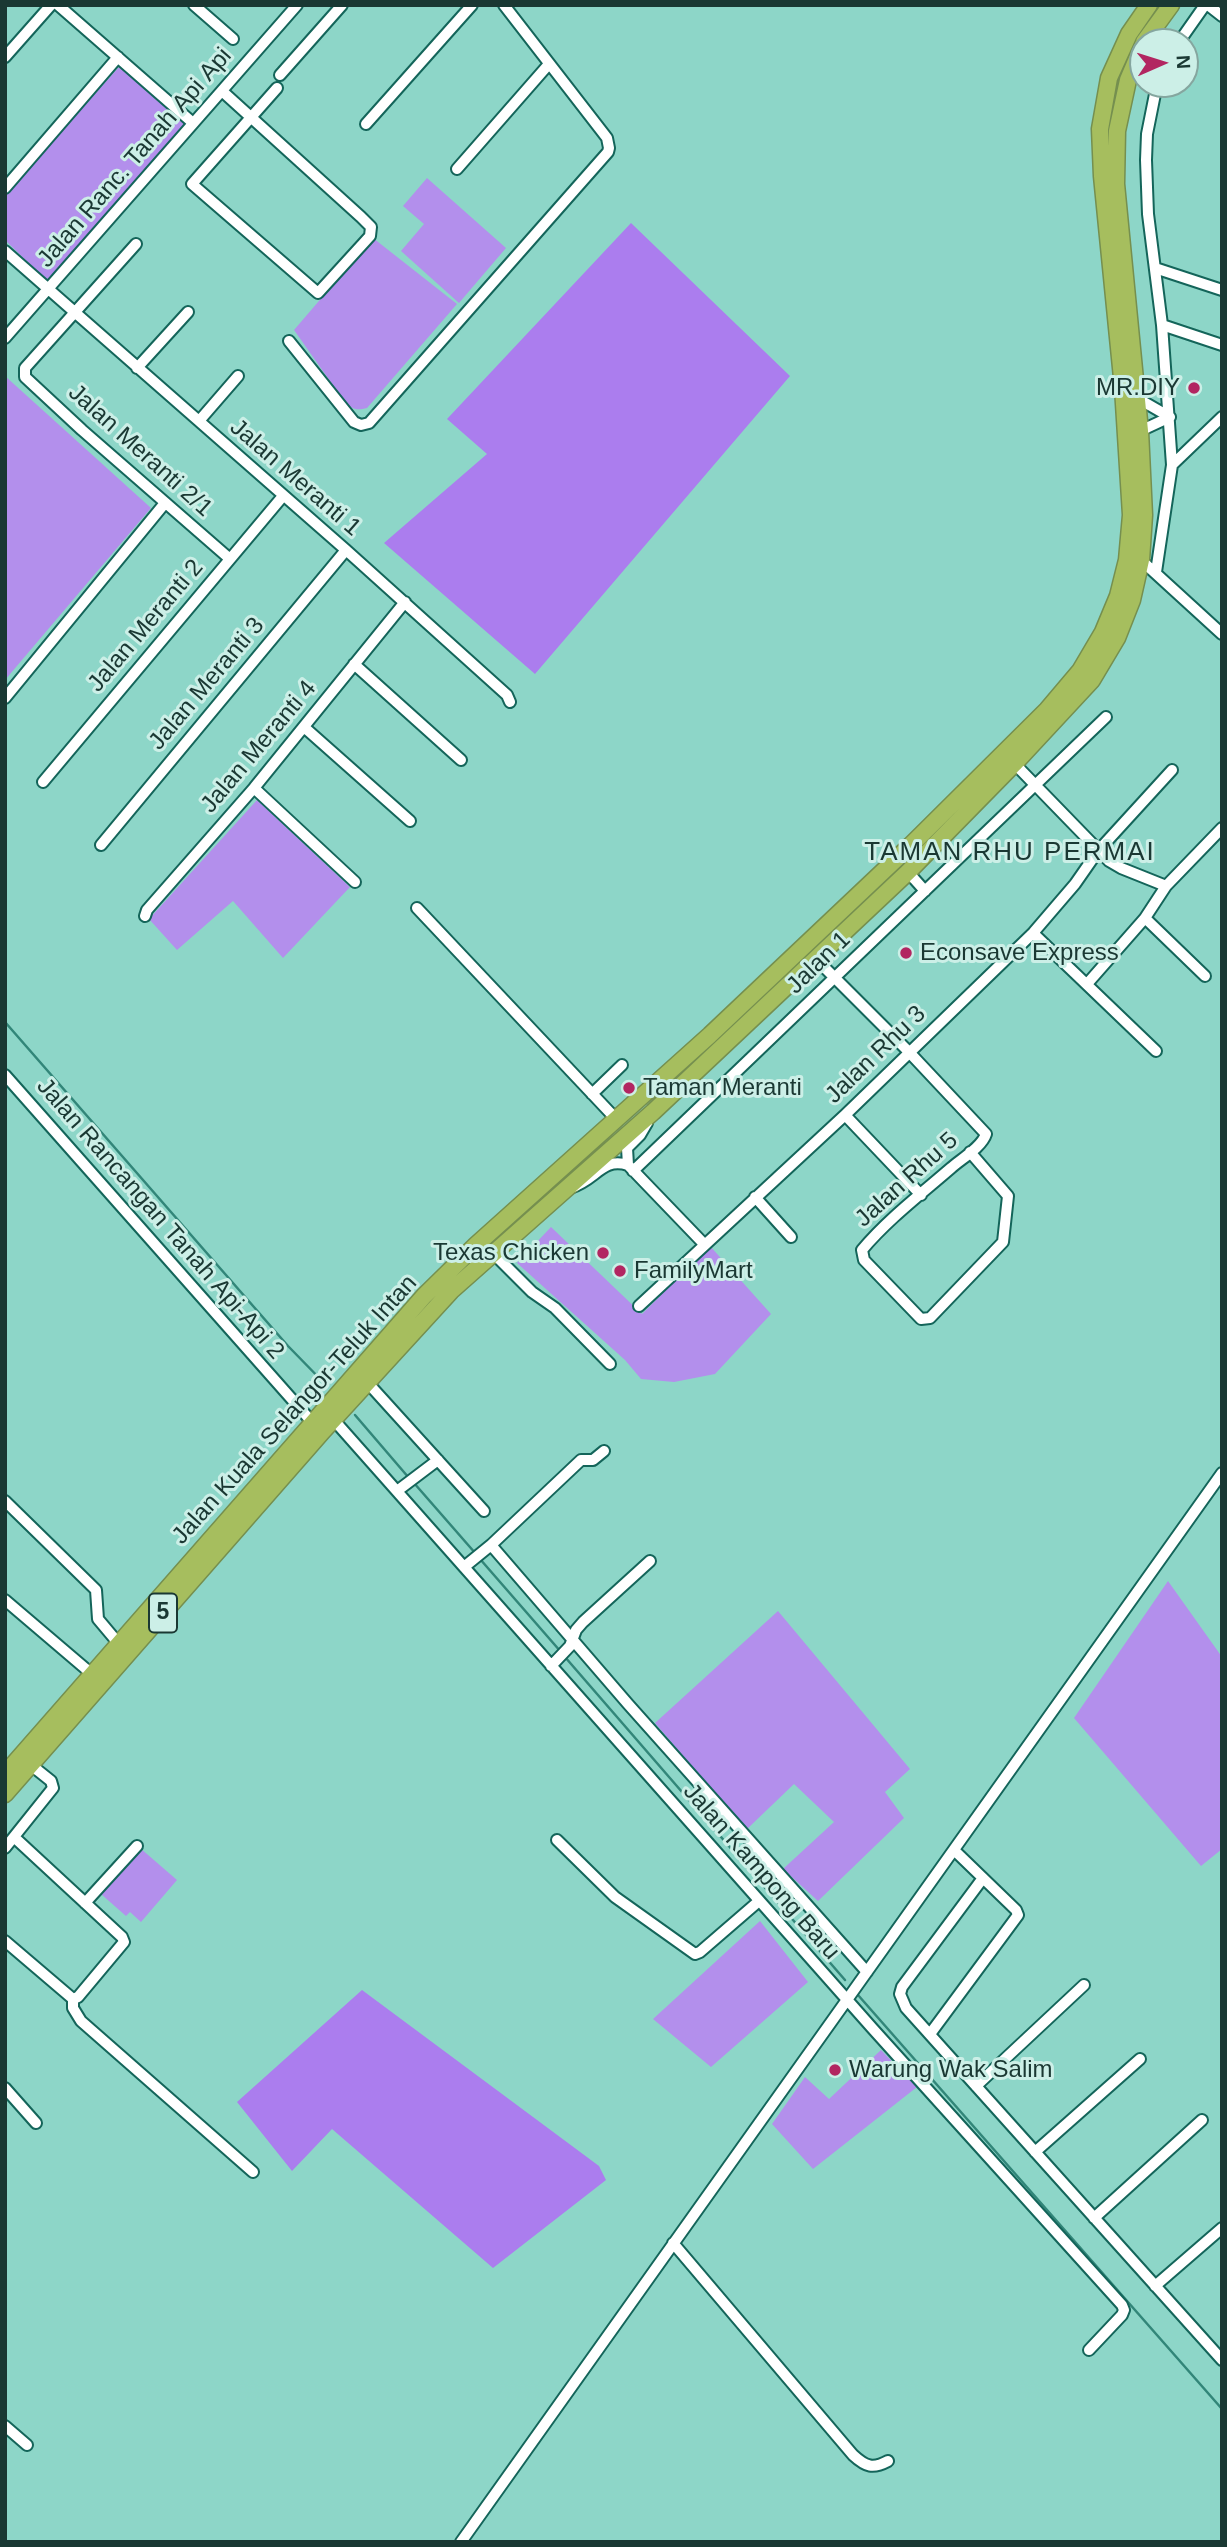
<!DOCTYPE html>
<html>
<head>
<meta charset="utf-8">
<style>
  body { margin:0 }
  #map { position:relative; width:1227px; height:2547px; overflow:hidden; background:#8dd6c8; font-family:Helvetica,sans-serif }
  canvas { display:block }
  .frame { position:absolute; inset:0; border:7px solid #1a3833; pointer-events:none }
  .north { position:absolute; left:1129px; top:28px; width:70px; height:70px; box-sizing:border-box; background:#ccefe7; border:2px solid #85a69f; border-radius:50%; rotate:87deg; font-size:19px; font-weight:700; line-height:28px; text-align:center; color:#1a3833 }
  .north::after { content:''; display:block; margin:auto; width:24px; height:32px; background:#b22661; clip-path:polygon(50% 0,100% 100%,50% 72%,0 100%) }
</style>
</head>
<body>
<div id="map">
<canvas width="1227" height="2547"></canvas>
<div class="frame"></div>
<div class="north">N</div>
</div>
<script>
const ctx = document.querySelector('canvas').getContext('2d');
ctx.lineJoin = 'round';
function fill(path, color) { ctx.fillStyle = color; ctx.fill(path, 'evenodd'); }
function strokePath(path, color, width, dash) { ctx.strokeStyle = color; ctx.lineWidth = width; ctx.lineCap = dash ? 'butt' : 'round'; ctx.setLineDash(dash || []); ctx.stroke(path); }
function label(font, color, halo, rows, align = 'center') {
  ctx.font = font + ' Helvetica,sans-serif'; ctx.lineWidth = 6; ctx.setLineDash([]); ctx.textBaseline = 'middle'; ctx.strokeStyle = halo; ctx.fillStyle = color; for (const [text, x, y, turn = 0] of rows) {
    ctx.save(); ctx.translate(x, y); ctx.rotate((+turn || 0) * Math.PI / 180); ctx.textAlign = isNaN(turn) ? turn : align; if (halo) ctx.strokeText(text, 0, 0); ctx.fillText(text, 0, 0); ctx.restore();
  }
}
fill(new Path2D(`
  M119 67 187 123 49 283 5 240V195Z
  M427 178 506 248 459 303 401 251 424 224 403 206Z
  M373 238 457 304 367 408C356 411 352 409 344 401L294 330Z
  M5 376 151 508 5 680Z
  M257 800 350 887 283 958 233 901 177 950 149 919Z
  M551 1227 642 1314 710 1246 771 1314 715 1374 674 1382 641 1379 625 1360 517 1263Z
  M1168 1581 1222 1657V1849L1201 1866 1074 1718Z
  M778 1611 910 1769 885 1792 904 1818 818 1901 783 1869 834 1822 794 1784 746 1830 655 1723Z
  M140 1848 177 1880 141 1922 130 1912 126 1916 101 1894Z
  M760 1921 808 1982 711 2067 653 2019Z
  M881 2050 917 2087 813 2169 772 2124 805 2077 829 2099Z`), '#b38fec');
fill(new Path2D(`
  M631 223 790 376 535 674 384 543 487 454 447 419Z
  M362 1990 599 2166 606 2180 493 2268 332 2129 292 2171 237 2102Z`), '#ab7dee');
strokePath(new Path2D(`
  M5 1022 288 1346 327 1386
  M355 1415 409 1478
  M414 1483 476 1554
  M480 1559 561 1652
  M565 1657 845 1980
  M858 1995 1222 2409`), '#328679', 2.5);
const minor = new Path2D(`
  M58 5 193 123
  M194 5 233 39
  M1208 5 1222 16
  M1179 42 1205 5
  M5 57 51 5
  M280 75 342 5
  M222 91 361 217 371 227 370 236 318 293 192 184 277 88
  M366 124 472 5
  M457 169 549 64
  M5 188 118 57
  M136 244 25 368V377L82 430 230 559
  M5 251 346 550 507 695 510 702
  M1155 268 1222 290
  M1162 325 1222 345
  M5 338 297 5
  M289 341 354 422 361 425 369 423 608 152 609 148 607 138 504 5
  M137 368 188 312
  M1137 398 1170 417
  M199 421 238 376
  M1140 431 1170 417
  M1172 465 1222 417
  M1141 560 1222 634
  M1156 572 1172 465 1162 325 1148 214 1146 160 1147 134 1157 84
  M354 664 461 760
  M5 698 165 503
  M304 727 410 821
  M1011 760 1109 861 1121 868 1166 886
  M43 782 283 496
  M254 788 355 882
  M101 845 346 550
  M908 872 925 891
  M417 908 616 1119
  M145 916 147 910 254 788 405 602
  M1145 918 1166 886 1222 828
  M1033 933 1156 1051
  M816 959 909 1052 986 1134C982 1147 961 1159 951 1168 921 1194 887 1220 862 1250L864 1260 921 1319 930 1318 1003 1242 1008 1196 970 1152
  M1087 984 1145 918 1205 976
  M5 1075 312 1422
  M592 1094 622 1065
  M845 1115 921 1195
  M647 1123 640 1135 627 1148 628 1165 704 1244
  M633 1171 1106 717
  M570 1188C597 1180 601 1157 628 1165
  M755 1197 791 1237
  M494 1254 532 1292 555 1308 610 1364
  M639 1306 845 1115 1033 933 1075 884 1098 851 1172 770
  M367 1382 484 1511
  M333 1419 873 2029 1122 2305 1124 2310 1122 2315 1089 2350
  M397 1491 438 1460
  M5 1501 96 1590 98 1619 119 1644
  M491 1545 628 1704 867 1972
  M464 1567 491 1545 581 1460H593L604 1451
  M5 1600 93 1675
  M551 1666 570 1646 576 1630 583 1622 650 1561
  M557 1840 615 1897 695 1954 700 1952 759 1901
  M5 1848 53 1788 51 1781 31 1765
  M983 1878 902 1987 900 1994 906 2008 1222 2360
  M85 1903 137 1846
  M5 1941 73 1999 78 1997 124 1942 122 1937 14 1837
  M73 1999V2008L81 2021 253 2172
  M930 2034 1018 1915 1016 1910 955 1851
  M976 2086 1084 1985
  M5 2088 36 2123
  M1035 2152 1140 2059
  M1094 2218 1202 2120
  M673 2243 853 2455C866 2467 873 2469 888 2461
  M1155 2286 1222 2228
  M5 2426 27 2445
  M461 2542 1222 1473`);
const highway = new Path2D(`
  M1144 42 1171 5
  M5 1774 424 1296 476 1245 710 1035 911 845 1047 710 1080 671 1103 632 1118 596 1127 560 1131 515 1123 388 1102 176 1100 129 1109 78 1129 34 1149 5
  M5 1794 322 1432 451 1291 653 1112 908 872 1014 764 1092 680 1117 638 1132 600 1141 560 1144 515 1140 431 1116 184 1117 131 1128 80 1143 45`);
strokePath(minor, '#14655a', 14);
strokePath(highway, '#758f4f', 19);
strokePath(minor, '#fff', 10);
strokePath(highway, '#a6be5e', 16);
for (const [x, y, r, color] of [
  [1194,388,7,"#b22661"],
  [906,953,7,"#b22661"],
  [629,1088,7,"#b22661"],
  [603,1253,7,"#b22661"],
  [620,1271,7,"#b22661"],
  [835,2070,7,"#b22661"]
]) { const dot = new Path2D(); dot.arc(x, y, r, 0, 2 * Math.PI); ctx.fillStyle = color; ctx.fill(dot); strokePath(dot, '#ccefe7', 2.5); }
for (const [x, y, w] of [
  [163,1613,28]
]) { const box = new Path2D(); box.roundRect(x - w / 2, y - 19.5, w, 39, 5); ctx.fillStyle = '#ccefe7'; ctx.fill(box); strokePath(box, '#1a3833', 2); }
label('bold 23px', '#1a3833', null, [
  ["5",163,1613]
]);
label('24px', '#1a3833', '#ccefe7', [
  ["Jalan Ranc. Tanah Api Api",135,158,-49],
  ["Jalan Meranti 2/1",140,451,42],
  ["Jalan Meranti 1",295,478,41],
  ["Jalan Meranti 2",146,626,-50],
  ["Jalan Meranti 3",207,684,-50],
  ["Jalan Meranti 4",259,747,-50],
  ["Jalan 1",819,963,-44],
  ["Jalan Rhu 3",876,1055,-44],
  ["Jalan Rhu 5",907,1180,-42],
  ["Jalan Rancangan Tanah Api-Api 2",160,1219,49],
  ["Jalan Kuala Selangor-Teluk Intan",295,1410,-48],
  ["Jalan Kampong Baru",761,1872,49]
]);
label('24px', '#1a3833', '#ccefe7', [
  ["MR.DIY",1180,388,"right"],
  ["Econsave Express",920,953],
  ["Taman Meranti",643,1088],
  ["Texas Chicken",589,1253,"right"],
  ["FamilyMart",634,1271],
  ["Warung Wak Salim",849,2070]
], 'left');
ctx.letterSpacing = '2px';
label('26px', '#1a3833', '#ccefe7', [
  ["TAMAN RHU PERMAI",1010,853]
]);
ctx.letterSpacing = '0px';
</script>
</body>
</html>
